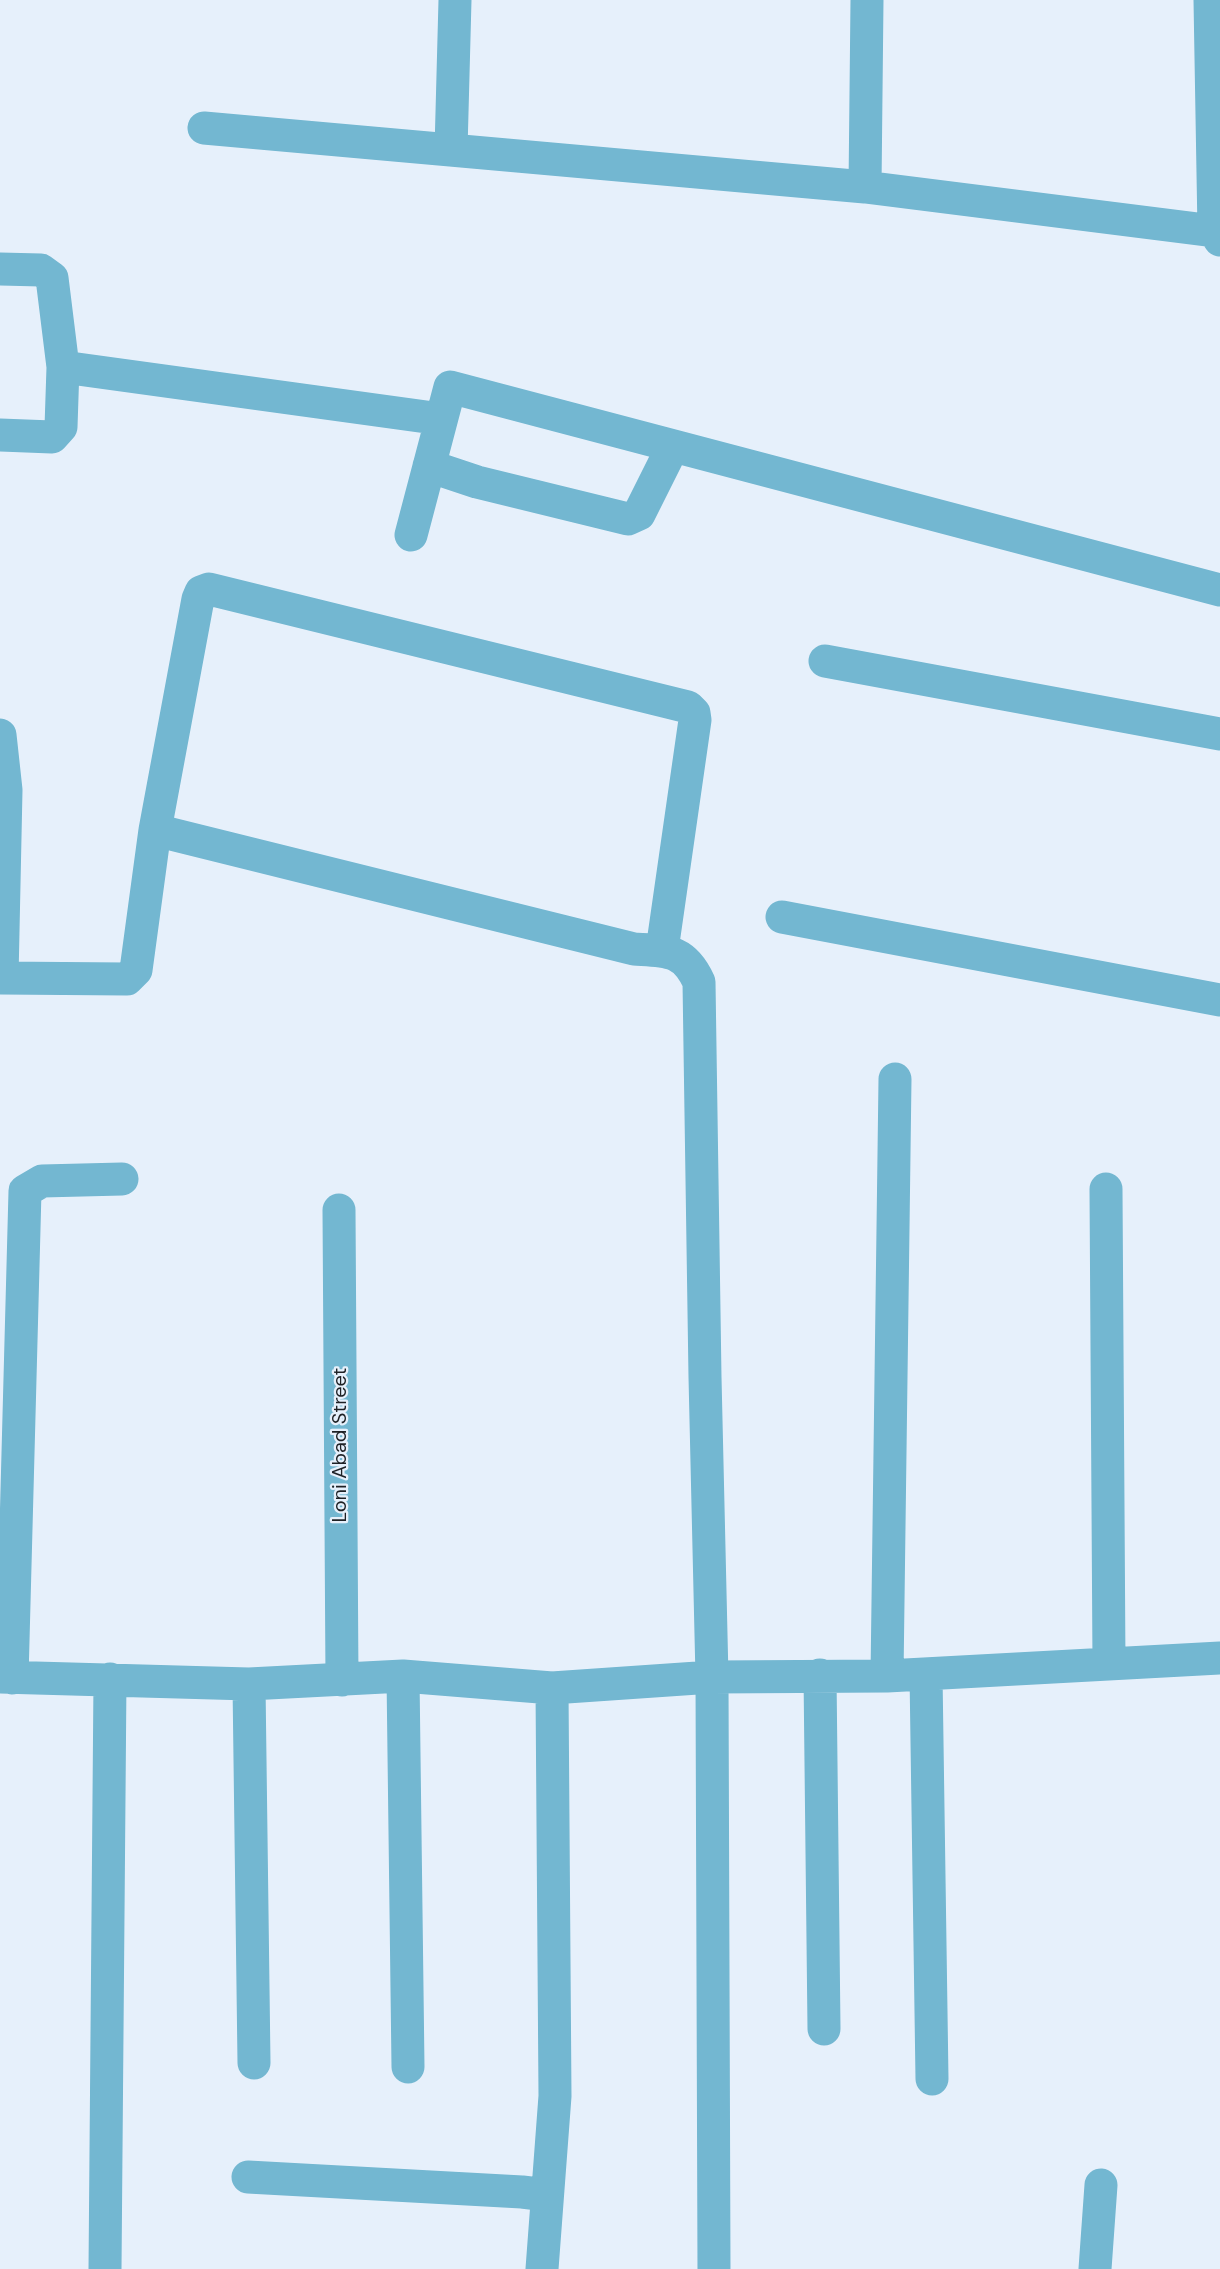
<!DOCTYPE html>
<html>
<head>
<meta charset="utf-8">
<style>
  body { margin:0 }
  canvas { display:block; background:#e6f0fb }
</style>
</head>
<body>
<canvas width="1220" height="2269"></canvas>
<script>
const ctx = document.querySelector('canvas').getContext('2d');
ctx.lineJoin = 'round';
function strokePath(path, color, width, dash) { ctx.strokeStyle = color; ctx.lineWidth = width; ctx.lineCap = dash ? 'butt' : 'round'; ctx.setLineDash(dash || []); ctx.stroke(path); }
function label(font, color, halo, rows, align = 'center') {
  ctx.font = font + ' "DM Sans",sans-serif'; ctx.lineWidth = 4.5; ctx.setLineDash([]); ctx.textBaseline = 'middle'; ctx.strokeStyle = halo; ctx.fillStyle = color; for (const [text, x, y, turn = 0] of rows) {
    ctx.save(); ctx.translate(x, y); ctx.rotate((+turn || 0) * Math.PI / 180); ctx.textAlign = isNaN(turn) ? turn : align; if (halo) ctx.strokeText(text, 0, 0); ctx.fillText(text, 0, 0); ctx.restore();
  }
}
strokePath(new Path2D(`
  M1210 0 1214 231 1220 240
  M204 128 865 187 1214 231
  M451 150 455 0
  M865 187 867 0
  M0 269 41 270 52 278 63 367 61 427 52 437 0 435
  M63 367 441 419
  M429 466 477 482 628 519 639 514 673 446
  M411 535 450 387 1220 590
  M825 661 1220 734
  M0 735 6 790 2 978
  M155 830 634 949C667 951 684 949 699 982L705 1377 712 1677 714 2269
  M782 917 1220 1000
  M0 978 127 979 136 970 155 830 198 599 201 592 209 589 688 707 694 713 695 720 662 950
  M1106 1189 1109 1664
  M339 1210 342 1680
  M926 1674 932 2079
  M820 1675 824 2029
  M403 1676 408 2067
  M887 1676 895 1079
  M0 1677 249 1684 403 1676 552 1688 712 1677 887 1676 1220 1658
  M12 1678 25 1191 42 1181 122 1179
  M249 1684 254 2063
  M248 2177 522 2192 547 2195
  M105 2269 110 1679
  M542 2269 555 2096 552 1688
  M1095 2269 1101 2185`), '#73b7d1', 33);
label('20px', '#1e2125', '#e6f0fb', [
  ["Loni Abad Street",341,1445,-90]
]);
</script>
</body>
</html>
